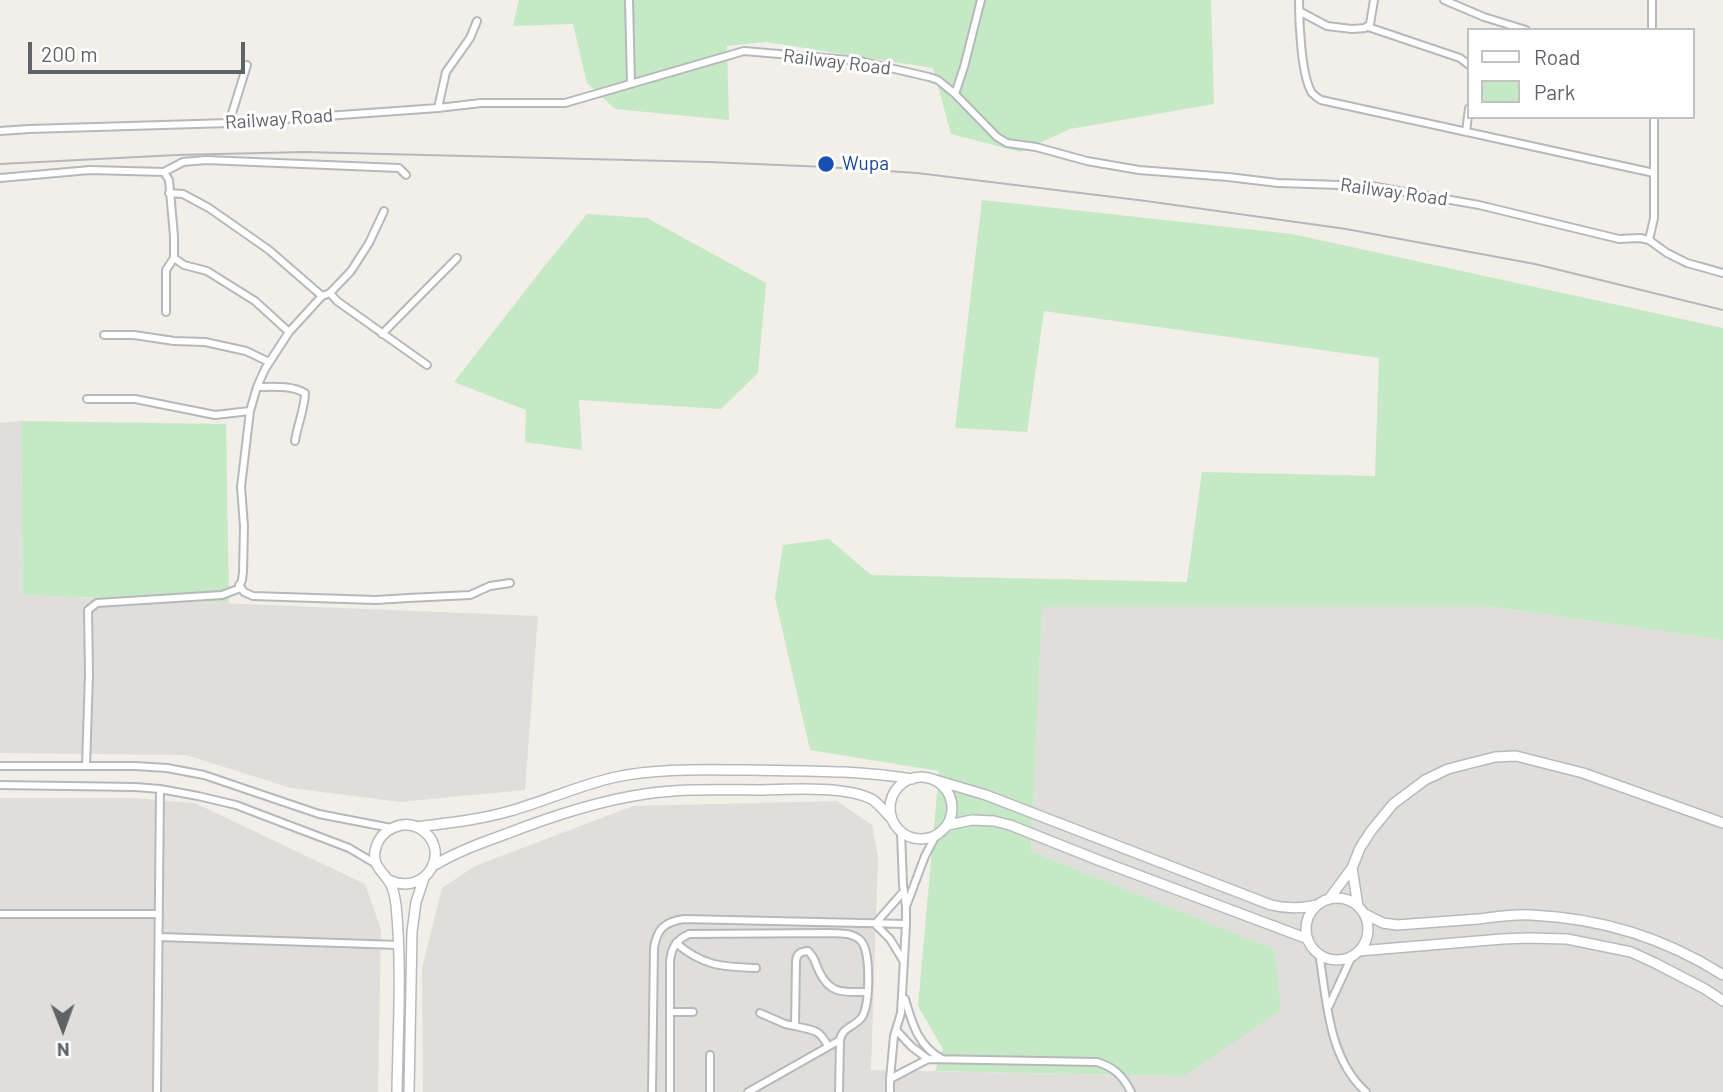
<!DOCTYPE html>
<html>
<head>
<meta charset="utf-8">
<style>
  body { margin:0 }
  #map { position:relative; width:1723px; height:1092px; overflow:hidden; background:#f1efe8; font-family:Barlow,sans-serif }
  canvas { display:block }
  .legend { position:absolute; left:1467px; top:28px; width:228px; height:91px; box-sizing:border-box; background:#fff; border:2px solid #bfc1c3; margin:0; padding:9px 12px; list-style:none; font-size:21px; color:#5f6368 }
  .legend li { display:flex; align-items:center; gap:14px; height:35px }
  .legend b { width:35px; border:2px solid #bfc1c3 }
  .north { position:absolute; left:28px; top:994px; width:70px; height:70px; -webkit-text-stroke:5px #fff; paint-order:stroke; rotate:179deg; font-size:19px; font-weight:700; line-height:28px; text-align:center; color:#5f6368 }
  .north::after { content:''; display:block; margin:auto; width:24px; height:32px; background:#5f6368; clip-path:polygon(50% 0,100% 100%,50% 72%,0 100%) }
  .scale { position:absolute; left:28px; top:42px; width:217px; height:32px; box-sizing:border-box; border:4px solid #5f6368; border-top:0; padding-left:9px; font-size:21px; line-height:24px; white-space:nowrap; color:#5f6368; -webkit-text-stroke:5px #fff; paint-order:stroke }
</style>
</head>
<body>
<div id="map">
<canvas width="1723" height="1092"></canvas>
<ul class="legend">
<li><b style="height:9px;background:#fff"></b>Road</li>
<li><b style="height:19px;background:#c5e8c5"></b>Park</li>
</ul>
<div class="north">N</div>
<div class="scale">200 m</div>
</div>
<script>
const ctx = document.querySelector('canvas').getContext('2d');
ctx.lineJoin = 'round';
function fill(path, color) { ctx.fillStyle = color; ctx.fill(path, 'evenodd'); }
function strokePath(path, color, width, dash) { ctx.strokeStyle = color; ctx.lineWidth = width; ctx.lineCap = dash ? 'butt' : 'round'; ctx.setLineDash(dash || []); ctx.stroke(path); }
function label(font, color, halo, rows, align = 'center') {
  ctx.font = font + ' Barlow,sans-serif'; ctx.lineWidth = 6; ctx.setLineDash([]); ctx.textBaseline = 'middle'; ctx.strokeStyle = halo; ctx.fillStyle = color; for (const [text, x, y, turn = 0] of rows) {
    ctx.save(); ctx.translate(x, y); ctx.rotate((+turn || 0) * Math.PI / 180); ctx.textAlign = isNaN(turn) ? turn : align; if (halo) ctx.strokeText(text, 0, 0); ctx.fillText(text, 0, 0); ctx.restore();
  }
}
fill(new Path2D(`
  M21 421 23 595 538 616 525 790 400 802 291 788 186 755 0 753V423Z
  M1042 607H1494L1723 640V1092H423L422 968 442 888 475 866 633 806 837 801 872 825 878 857 871 1070 1184 1076 1274 949 1031 851Z
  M0 798H132L195 803 365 884 381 929 378 1092H0Z`), '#e0deda');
fill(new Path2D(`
  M519 0H1211L1214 104 1070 129 1020 152 951 134 933 68 766 42 727 46 729 120 615 109 587 83 573 24 513 26Z
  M982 200 1292 234 1723 328V640L1494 607H1042L1031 851 1274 949 1281 1010 1184 1076 935 1071 943 1049 918 1006 939 771 810 750 775 598 783 545 829 539 871 575 1187 582 1202 472 1375 476 1379 358 1044 311 1027 432 955 428Z
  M587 214 647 218 766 283 758 373 721 409 579 400 582 450 525 442 526 410 454 382 543 268Z
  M21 421 226 424 229 603 23 595Z`), '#c5e8c5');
const street = new Path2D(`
  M629 0 631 84
  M1299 0C1299 21 1301 76 1312 93 1315 96 1317 98 1321 100L1654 173
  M1444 0 1484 17 1526 30
  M1652 0V30
  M1299 11 1327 26 1352 29 1365 28 1370 24 1374 0
  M1368 27 1460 58 1469 65
  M955 94 964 67 981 0
  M438 108 446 72 470 38 477 21
  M229 123 247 65
  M0 131 29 129 229 123 438 108 481 103H565L744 51 860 61 929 77 938 80 955 94 997 137 1007 143 1036 147 1087 161 1139 170 1228 177 1278 183 1371 186 1479 205 1619 239 1640 238 1649 240 1667 253 1687 263 1723 273
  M1466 132 1469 108
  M164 172 169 180 174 236V258L166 270V312
  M0 178 90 170 164 172 183 162 206 160 399 168 406 175
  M169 193 183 194 209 208 269 250 322 296
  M1649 240 1654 218V117
  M174 258 184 265 207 271 255 301 289 332
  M330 293 337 301 427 365
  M382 334 457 258
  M104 335H134L174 341 205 342 246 351 269 362
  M257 387C272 387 291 385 305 393 305 408 297 426 295 441
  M87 399H135L215 415 250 411
  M239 585 244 592 253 596 376 600 408 598 470 595 490 586 510 583
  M0 766H135L167 768 204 775 319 814 391 828
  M86 766 89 674 88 610 97 603 222 595 238 589 242 580 243 572 244 526 241 487 250 411 257 387 265 369 289 332 322 296 330 293 351 271 369 243 384 211
  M0 785 135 787 160 789 198 796 236 805 270 818 349 848 376 864
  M907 904 925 856 935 837
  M0 914H159
  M159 937 399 945
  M676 943C703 966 722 967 756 968
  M1319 953C1327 1001 1328 1058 1366 1092
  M904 962 890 939 875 924 904 891
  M905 999C912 1023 918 1046 942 1059
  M1329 1006 1352 956
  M670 1012H693
  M760 1013 785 1024 795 1026 796 961C797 953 800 952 808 951 815 957 815 963 819 971 830 995 844 992 867 992
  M795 1026C814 1031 818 1028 828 1046
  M896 1030 912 1047 928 1059
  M710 1055V1092
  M890 1079 928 1059 1097 1062C1114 1067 1123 1076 1131 1092
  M157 1092 160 789
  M652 1092 654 948C657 929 664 922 684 919L906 924
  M670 1092V962C671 948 676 940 689 934L829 933C840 934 853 932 861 941 871 952 870 1004 862 1017 855 1027 842 1027 840 1040L748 1092
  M839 1092 840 1040
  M890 1092V1079L894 1036 901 1013 906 924V906L903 885 901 832`);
const secondary = new Path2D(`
  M890 808a31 31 0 1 1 62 0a31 31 0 1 1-62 0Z
  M932 779 986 795 1271 905C1287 909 1300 909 1317 905
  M948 825 972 820 994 821 1010 825 1098 860 1308 939
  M416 827C447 823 479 820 510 811 546 801 579 785 616 777 659 768 704 770 748 770 803 771 858 770 912 779
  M433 866C456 852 481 843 506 834 552 816 597 801 645 794 683 788 724 790 762 790 792 789 849 786 873 800 880 805 886 813 892 819
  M1352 868 1358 906
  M389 880C427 898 454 848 419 828 402 819 381 830 376 847 371 863 380 869 388 880 393 886 395 897 396 905 402 967 398 1030 397 1092
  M1306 929a31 31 0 1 1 62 0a31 31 0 1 1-62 0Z
  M1329 899 1352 868 1360 848 1371 831 1393 804 1425 780 1448 769 1495 757 1516 756 1583 773 1723 823
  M1365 914 1383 923 1397 925C1424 923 1451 921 1478 919 1495 917 1513 914 1531 915 1600 918 1665 938 1723 975
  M1359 951 1502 939 1528 938 1567 939 1631 952 1655 963 1705 989 1723 1001
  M409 1092 412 932 416 902 424 878`);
strokePath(street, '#b5b8bc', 10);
strokePath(secondary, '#b6babf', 12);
strokePath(street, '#fff', 6);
strokePath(secondary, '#fff', 9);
strokePath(new Path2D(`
  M0 164 177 155 303 152 709 162 826 167 917 173 1146 201 1346 229 1535 264 1723 310`), '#b6b7b8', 2);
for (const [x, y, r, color] of [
  [826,164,9,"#1a4fb4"]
]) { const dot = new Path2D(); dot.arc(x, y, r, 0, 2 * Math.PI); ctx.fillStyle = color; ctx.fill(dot); strokePath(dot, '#fff', 2.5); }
label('19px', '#5f6368', '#fff', [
  ["Railway Road",837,62,7],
  ["Railway Road",279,119,-4],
  ["Railway Road",1394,192,8]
]);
label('19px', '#164399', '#fff', [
  ["Wupa",842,164]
], 'left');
</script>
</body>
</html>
